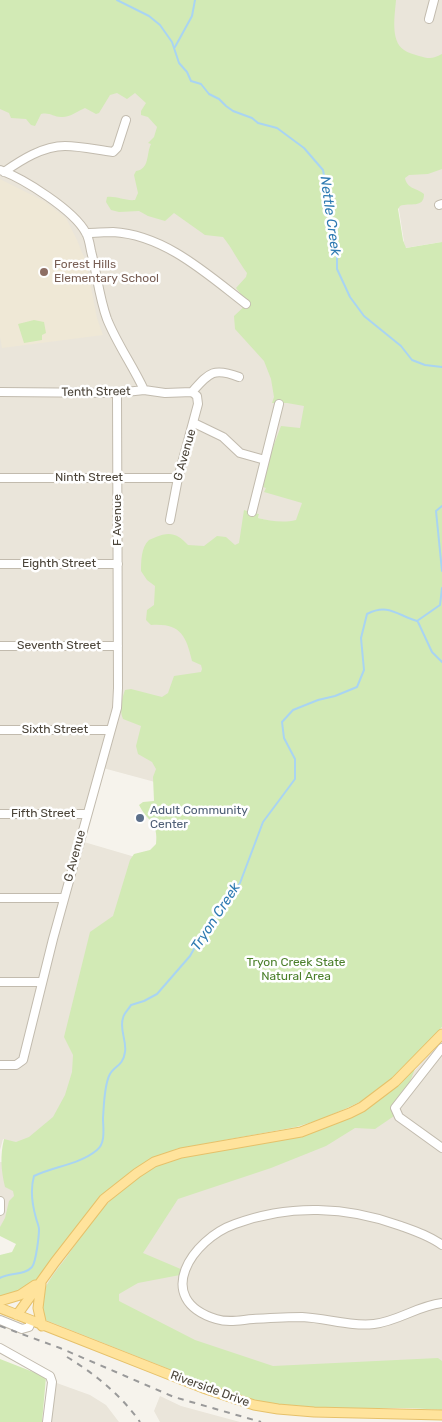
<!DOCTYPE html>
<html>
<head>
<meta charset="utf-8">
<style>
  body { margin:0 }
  canvas { display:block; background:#f6f3ec }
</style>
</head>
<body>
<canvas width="442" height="1422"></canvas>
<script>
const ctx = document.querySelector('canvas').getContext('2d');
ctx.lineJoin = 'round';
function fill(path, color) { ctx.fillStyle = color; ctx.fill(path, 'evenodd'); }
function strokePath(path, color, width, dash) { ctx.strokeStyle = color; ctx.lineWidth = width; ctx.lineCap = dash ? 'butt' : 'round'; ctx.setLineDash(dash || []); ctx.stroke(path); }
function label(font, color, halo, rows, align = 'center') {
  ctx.font = font + ' Rubik,sans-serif'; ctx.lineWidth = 5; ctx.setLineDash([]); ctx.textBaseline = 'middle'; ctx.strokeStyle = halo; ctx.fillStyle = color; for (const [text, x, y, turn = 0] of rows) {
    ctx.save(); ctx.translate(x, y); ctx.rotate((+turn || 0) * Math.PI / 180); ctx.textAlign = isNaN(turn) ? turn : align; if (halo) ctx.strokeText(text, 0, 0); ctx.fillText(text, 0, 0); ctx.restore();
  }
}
fill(new Path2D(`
  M366 0H442V242L405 248Z
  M136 73 163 129 149 143 162 147 217 201 329 402 296 528 258 518 259 514 244 510 315 663 218 799 103 768 84 842 176 869 70 1157 3 1139 0 1150V91Z
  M442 1040V1409L225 1391 46 1321 42 1315 44 1288 62 1259 111 1198 150 1169 321 1132 400 1087Z
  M0 1162H29L20 1192 0 1229Z
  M54 1382 90 1395 106 1405 119 1422H50Z
  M160 1396 181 1406 240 1422H160L154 1411Z`), '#eae5da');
fill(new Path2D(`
  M0 179 44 201 66 218 77 240 86 262 97 318 103 335 2 348 0 337Z`), '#efe8d6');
fill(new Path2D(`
  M0 0H396C395 14 390 41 404 50 408 53 414 54 419 56 429 59 433 59 442 54V169L428 174 409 175 405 178C407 189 417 188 424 194 424 209 410 202 400 206L398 209 403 240 406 248 442 242V1027L402 1071 385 1086 364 1100 347 1108 319 1120 296 1127 176 1149 128 1175 41 1276 27 1288 0 1298V1255L12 1252 16 1244 0 1236V1227L5 1218 9 1201 14 1196 13 1191 5 1187C1 1170 0 1156 4 1139L16 1142 29 1137 53 1117 65 1095 72 1072 73 1055 64 1037 90 932 113 916 130 860 134 854 150 850 156 844C159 823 147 821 139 805L143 802 154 801 153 777 156 769 152 762 138 754 136 746 141 726 123 719C119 710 122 698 125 690L131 689 162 697 168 693 174 676 201 672 202 669 201 665 192 661C186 635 180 623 151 625L146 620 147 610 154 605 155 586 147 580 141 571C141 562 141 547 149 540 151 539 154 538 156 537 170 531 178 534 188 545L204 546 217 536 226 537 235 545 239 543 244 510 259 514 258 518C269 521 284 523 296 520L302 503 264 492 266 488 263 487 270 455 281 426 300 428 304 406 287 403H272L274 397 271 379 264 361 235 329 234 316 248 303 236 288 246 277 247 273C238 261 232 248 223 237L205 235 174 213 165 221 148 216 139 211 119 212 111 210 106 202 107 197C117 196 125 201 135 200L138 193 134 175 136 171C150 169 146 154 151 144L148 143 154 137 157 127 148 117 141 115V111L146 103 135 93 127 99 117 93 110 95 99 113 96 114 85 108C78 111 69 118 61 117 53 117 50 112 41 114L35 126 31 125 26 119 11 118 9 113 0 109Z
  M34 320 44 322 46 333 42 335V340L24 343 18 324Z
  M415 1069 397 1114 375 1129 355 1128 326 1146 271 1168 178 1199 143 1253 183 1270 180 1275 138 1283 119 1294V1301L195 1340 273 1366 438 1358 442 1361V1410C371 1404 302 1416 232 1394L43 1319C34 1296 53 1275 66 1258 90 1224 114 1188 152 1168 174 1156 198 1153 222 1149 249 1144 277 1139 304 1134 344 1122 384 1097 415 1069Z
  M0 1359 46 1377 42 1422H0Z`), '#d2eab5');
strokePath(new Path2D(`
  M117 0 149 16 160 25 172 42 179 63 187 72 191 81 201 84 209 94 219 99 226 106 233 111 252 118 258 123 277 128 304 148 323 170 329 205V220L332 241 337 257V269L350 297 364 316 401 346 412 360 425 365 442 367
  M175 47 192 16 195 0
  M442 506 436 511 442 571
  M418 622 432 652 442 662
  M0 1278C9 1272 24 1276 32 1267 36 1262 39 1236 39 1229 39 1226 37 1222 36 1218 32 1204 30 1190 34 1176 54 1166 79 1165 97 1150 106 1143 103 1128 103 1118 104 1105 104 1088 109 1076 113 1066 123 1067 125 1052 127 1041 119 1029 123 1018 124 1013 129 1009 131 1005L144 1001 157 994 190 956 199 940 240 883 263 822 295 779V759L284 738 282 722 293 710 318 700 335 696 357 687 364 670 361 638 367 614C388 603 397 615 417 621L440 605 442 588`), '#a9d4f2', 2);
const minor = new Path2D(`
  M429 19 434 0
  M0 170C24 179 74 210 86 233 89 238 90 246 91 251 97 274 99 297 107 319 117 344 133 366 144 390
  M4 172C21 160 43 146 65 146 81 146 97 150 113 152L117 148 126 120
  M439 205 442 204
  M86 233C95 233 104 232 113 232 165 235 207 274 246 304
  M0 392 117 393 144 390 165 393 192 392
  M192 392C209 373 213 367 239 377
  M194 423 223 437 240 453 265 460
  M0 478H178
  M252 512 279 404
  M170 520 178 478 198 404 197 396 192 392
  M0 564H118
  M0 646H118
  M0 730H110
  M0 814H87
  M0 898H64
  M0 982H41
  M442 1048 395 1108 399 1117 442 1148
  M0 1065H16L23 1060 53 939 117 708 118 688 117 393
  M0 1201V1211
  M442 1245C430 1236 415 1231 401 1226 347 1206 289 1204 235 1224 192 1239 152 1299 216 1319 229 1323 240 1320 253 1319 270 1318 286 1317 302 1317 326 1318 351 1327 374 1324 399 1321 417 1306 442 1303
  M0 1320 22 1329 29 1327 31 1322
  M0 1348 50 1376 52 1382 47 1422`);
const major = new Path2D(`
  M41 1284 38 1308 42 1326
  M0 1301 20 1295 35 1285
  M0 1308 203 1388 254 1405 278 1409 314 1412 442 1415
  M17 1315 55 1262 104 1199 137 1173 154 1162 181 1153 301 1132 350 1113 362 1107 395 1082 442 1034`);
strokePath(minor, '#c2bbae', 10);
strokePath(major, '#e6c16a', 11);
strokePath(minor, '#fff', 8);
strokePath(major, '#ffe39c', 9);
strokePath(new Path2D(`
  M0 1326 60 1348 174 1397 261 1422
  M67 1357C95 1374 121 1395 140 1422`), '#9a9a9a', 2, [6, 6]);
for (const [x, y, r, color] of [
  [44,272,5,"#8d6e63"],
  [140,818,5,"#5c6f8a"]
]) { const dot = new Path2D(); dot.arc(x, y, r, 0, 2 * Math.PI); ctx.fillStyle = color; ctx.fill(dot); strokePath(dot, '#fff', 2); }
label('12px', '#785e54', '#fff', [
  ["Forest Hills",54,265],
  ["Elementary School",54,279]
], 'left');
label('12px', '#4b4439', '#fff', [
  ["Tenth Street",96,392,-1],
  ["G Avenue",185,455,-74],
  ["Ninth Street",89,478],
  ["F Avenue",118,520,-90],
  ["Eighth Street",59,564],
  ["Seventh Street",59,646],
  ["Sixth Street",55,730],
  ["Fifth Street",43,814],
  ["G Avenue",75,856,-75],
  ["Riverside Drive",210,1389,20]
]);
label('12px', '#4e5e75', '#fff', [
  ["Adult Community",150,811],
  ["Center",150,825]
], 'left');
label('12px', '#4a7f2a', '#fff', [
  ["Tryon Creek State",296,963],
  ["Natural Area",296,977]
]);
label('italic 14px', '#2e7ab2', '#fff', [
  ["Nettle Creek",330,216,82],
  ["Tryon Creek",216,917,-57]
]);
</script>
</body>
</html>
